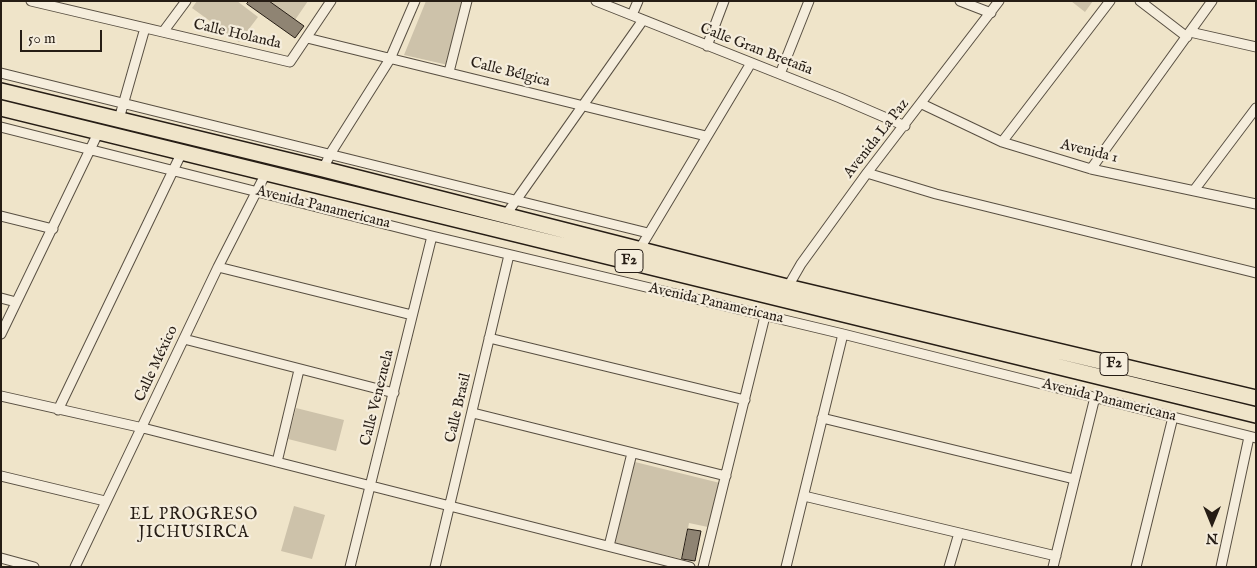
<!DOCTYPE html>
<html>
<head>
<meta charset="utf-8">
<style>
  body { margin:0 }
  #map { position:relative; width:1257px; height:568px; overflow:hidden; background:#efe4c9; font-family:"IM FELL English",serif }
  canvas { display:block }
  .frame { position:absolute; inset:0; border:2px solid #261d15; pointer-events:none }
  .north { position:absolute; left:1187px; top:498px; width:50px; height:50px; -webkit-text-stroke:4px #f5eddc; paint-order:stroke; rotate:180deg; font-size:14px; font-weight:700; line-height:20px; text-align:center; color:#261d15 }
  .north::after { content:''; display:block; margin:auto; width:18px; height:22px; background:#261d15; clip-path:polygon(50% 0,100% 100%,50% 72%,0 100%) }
  .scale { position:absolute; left:20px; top:30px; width:82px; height:22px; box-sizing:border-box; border:2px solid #261d15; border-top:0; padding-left:6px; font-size:15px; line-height:18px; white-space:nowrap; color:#261d15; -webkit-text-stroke:4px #f5eddc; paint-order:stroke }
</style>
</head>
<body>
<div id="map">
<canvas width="1257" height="568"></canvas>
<div class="frame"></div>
<div class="north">N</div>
<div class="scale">50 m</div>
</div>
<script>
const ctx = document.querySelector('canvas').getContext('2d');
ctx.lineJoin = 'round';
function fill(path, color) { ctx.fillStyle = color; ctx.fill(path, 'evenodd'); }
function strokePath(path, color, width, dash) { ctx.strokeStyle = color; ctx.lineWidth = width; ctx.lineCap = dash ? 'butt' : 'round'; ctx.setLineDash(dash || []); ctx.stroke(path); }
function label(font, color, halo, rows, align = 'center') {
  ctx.font = font + ' "IM FELL English",serif'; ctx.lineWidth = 4.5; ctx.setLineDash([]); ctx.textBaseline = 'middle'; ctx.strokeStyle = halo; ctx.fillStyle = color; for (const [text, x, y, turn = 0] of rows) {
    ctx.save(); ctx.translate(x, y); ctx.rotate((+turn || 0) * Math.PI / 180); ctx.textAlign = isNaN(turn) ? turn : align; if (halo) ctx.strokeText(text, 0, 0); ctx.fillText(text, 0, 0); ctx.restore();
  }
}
fill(new Path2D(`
  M197 1H237L258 17 239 42 192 8Z
  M269 1H308L295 20Z
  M426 1H464L448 65 404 55Z
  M1071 1H1093L1085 12Z
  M296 408 344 420 336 451 288 439Z
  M635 462 720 483 708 527 689 523 682 559 615 543Z
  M294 506 325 515 312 559 281 551Z`), '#cdc2aa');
const building = new Path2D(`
  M249 1H269L304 26 295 38 247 4Z
  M688 529 701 531 695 561 682 559Z`);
fill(building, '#8f8473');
strokePath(building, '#261d15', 1);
const minor = new Path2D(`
  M31 1 290 62 331 1
  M596 1 840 98 905 126
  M960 1 991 13
  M1140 1 1187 37
  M632 15 638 1
  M163 32 186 1
  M1190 32 1256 47
  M307 38 706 136
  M707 46 724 1
  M449 72 467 1
  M1 73 648 233
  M780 74 809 1
  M922 104 1002 142 1091 169 1256 204
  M119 119 145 28
  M1 127 432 236 843 334 1256 438
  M1002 142 1110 1
  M323 169 332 151 390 59 415 1
  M1091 169 1212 1
  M867 173 936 194 1256 273
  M1195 189 1256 108
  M1 216 53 229
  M505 216 643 20
  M639 250 751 63
  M218 267 412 315
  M786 290 801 264 867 173 999 1
  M1 298 16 302
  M1 334 99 131
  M489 338 745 400
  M184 339 394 393
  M1 396 143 428 690 567
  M58 410 182 152
  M473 413 726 476
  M822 418 1074 479
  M277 462 299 370
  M1 476 105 501
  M804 496 1056 556
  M609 546 632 453
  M1 558 34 567
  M75 567 218 267 266 173
  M350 567 432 236
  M435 567 509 255
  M703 567 765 316
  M786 567 843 334
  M949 567 959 533
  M1053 567 1095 397
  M1136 567 1173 417
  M1221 567 1249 437`);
const trunk = new Path2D(`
  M1 91 323 169 787 287 1256 398
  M1 108 1256 415`);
strokePath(minor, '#584f42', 11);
strokePath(trunk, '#261d15', 18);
strokePath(minor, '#f5eddc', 9);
strokePath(trunk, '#efe4c9', 15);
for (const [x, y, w] of [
  [629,261,28],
  [1114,364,28]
]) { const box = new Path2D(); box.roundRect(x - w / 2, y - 11.5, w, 23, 4); ctx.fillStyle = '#f5eddc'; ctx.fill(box); strokePath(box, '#261d15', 1); }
label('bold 14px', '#261d15', null, [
  ["F2",629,261],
  ["F2",1114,364]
]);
label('15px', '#261d15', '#f5eddc', [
  ["Calle Holanda",237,35,13],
  ["Calle Gran Bretaña",756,50,21],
  ["Calle Bélgica",510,73,14],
  ["Avenida La Paz",877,139,-52],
  ["Avenida 1",1089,152,14],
  ["Avenida Panamericana",323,208,14],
  ["Avenida Panamericana",716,304,13],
  ["Calle México",157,364,-65],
  ["Calle Venezuela",378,398,-76],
  ["Avenida Panamericana",1109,401,14],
  ["Calle Brasil",459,408,-77]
]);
ctx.letterSpacing = '1px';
label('16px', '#261d15', '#f5eddc', [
  ["EL PROGRESO",194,516],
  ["JICHUSIRCA",194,534]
]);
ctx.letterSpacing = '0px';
</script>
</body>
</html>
